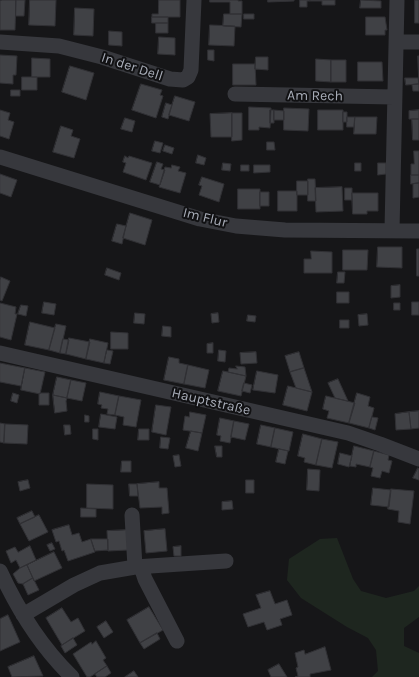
<!DOCTYPE html>
<html>
<head>
<meta charset="utf-8">
<style>
  body { margin:0 }
  canvas { display:block; background:#161618 }
</style>
</head>
<body>
<canvas width="419" height="677"></canvas>
<script>
const ctx = document.querySelector('canvas').getContext('2d');
ctx.lineJoin = 'round';
function fill(path, color) { ctx.fillStyle = color; ctx.fill(path, 'evenodd'); }
function strokePath(path, color, width, dash) { ctx.strokeStyle = color; ctx.lineWidth = width; ctx.lineCap = dash ? 'butt' : 'round'; ctx.setLineDash(dash || []); ctx.stroke(path); }
function label(font, color, halo, rows, align = 'center') {
  ctx.font = font + ' Karla,sans-serif'; ctx.lineWidth = 4; ctx.setLineDash([]); ctx.textBaseline = 'middle'; ctx.strokeStyle = halo; ctx.fillStyle = color; for (const [text, x, y, turn = 0] of rows) {
    ctx.save(); ctx.translate(x, y); ctx.rotate((+turn || 0) * Math.PI / 180); ctx.textAlign = isNaN(turn) ? turn : align; if (halo) ctx.strokeText(text, 0, 0); ctx.fillText(text, 0, 0); ctx.restore();
  }
}
fill(new Path2D(`
  M337 538 353 579 361 591 386 598 414 591 419 586V617L404 628V646L419 653V677H372L378 671 376 650 368 638 347 627 301 598 287 580 289 559 320 539Z`), '#1e261f');
const building = new Path2D(`
  M2 0H16L15 30H0V1Z
  M16 0H25L24 16H16Z
  M30 0H56L55 26 29 25Z
  M159 0H180V17H152V14H158Z
  M210 0H238V1H242V14H230V2H210Z
  M268 0H294V1L268 2Z
  M300 0H310V1H307V7H300Z
  M310 0H335V5H322V1H310Z
  M361 0 381 1V8H360Z
  M415 0H419V23H415Z
  M75 8 94 9 93 36 74 35Z
  M224 14H242L241 27 223 26Z
  M244 14H254V19H244Z
  M152 17H168V23H152Z
  M366 17H385L387 30H385V35H366Z
  M156 23H168V33H156Z
  M210 25 235 26 234 46 209 45Z
  M109 31 122 32V46L109 45Z
  M159 37 175 38V55L158 54Z
  M208 50H214V61L208 60Z
  M0 55 17 56 16 75H13V84L0 83Z
  M418 56H419V84Z
  M256 57H268V70L255 69Z
  M32 58 50 59V77H32Z
  M316 59 331 60V82L316 81Z
  M331 60H346V82H331Z
  M358 62H382L383 81H358Z
  M233 64H255L256 85H233Z
  M70 66 94 73 86 100 62 92Z
  M22 77H37V90H22Z
  M405 78H418L419 84 406 85Z
  M141 84 162 90 160 95 163 96 156 118 132 110Z
  M419 84V91H413L412 85Z
  M11 90H20V96H11Z
  M175 96 195 102 189 121 169 115Z
  M166 103 172 105 168 119 162 117Z
  M249 107 271 108 270 128 259 127V130H249Z
  M284 108 309 109 308 131 284 130Z
  M0 110 10 113 8 120 14 122 9 139 0 136Z
  M270 110H274V123H270Z
  M274 110 284 111V120H274Z
  M318 110H343V130H318Z
  M419 110V119H409V111Z
  M343 112H347V122H343Z
  M232 113V137H211L210 114Z
  M232 113H242V140L232 141Z
  M347 117H355L354 127H347Z
  M355 117H377L376 134H354Z
  M125 118 135 121 132 132 121 129Z
  M412 119H419V140H413Z
  M61 126 73 130 71 136 80 139 74 158 53 152Z
  M155 141 163 143 160 153 152 151Z
  M267 142H274L275 150H267Z
  M165 145 174 148 172 154 163 151Z
  M414 151H419V175H411V164H414Z
  M198 155 206 158 204 165 196 163Z
  M125 156 128 158 129 156 152 163 146 180 123 172 126 163 123 162Z
  M157 162 163 164 161 169 165 170 160 185 150 182Z
  M223 163 231 164 230 171 222 170Z
  M355 163H361V171H355Z
  M378 163H386V174L378 175Z
  M172 165 180 167 178 171 186 173 180 193 159 187 165 167 171 168Z
  M241 165H249V171H241Z
  M254 165H270V172L254 173Z
  M0 174 17 180 11 197 0 193Z
  M411 175H419V183L411 184Z
  M202 177 224 184 219 202 199 195 202 186 199 185Z
  M308 179H315L316 201H308Z
  M297 181H308V195H297Z
  M419 183V197L413 198V184Z
  M342 187 343 211 316 212 315 188Z
  M345 188H352V200H345Z
  M238 189H260V209H238Z
  M278 191H297V211H278Z
  M260 192H269V206H260Z
  M352 193H378V211H367V214H353Z
  M130 213 152 220 145 245 123 238Z
  M117 224 126 226 122 244 112 241Z
  M378 247H402V268L377 267Z
  M417 249H419V276H417Z
  M343 250H368L367 270H343Z
  M311 251 332 252V273H304V259H311Z
  M107 268 121 273 119 280 105 275Z
  M338 272H345L344 283H337Z
  M1 277 10 281 2 301 0 300V280Z
  M400 285V297L391 298V286Z
  M337 292H349V303H337Z
  M44 302 56 304 54 315 42 313Z
  M412 302H419V315H412Z
  M0 303 16 307 15 314H17L11 340 0 337Z
  M394 303H400V310H394Z
  M21 305 28 306 26 316 18 314Z
  M135 313 145 314 144 324 134 323Z
  M218 313 219 322 212 323 211 314Z
  M367 314 368 325 359 326 358 315Z
  M248 315 256 316 255 322 247 321Z
  M340 320H349V328H340Z
  M30 322 55 328 49 350 25 345Z
  M56 324 66 326 60 353 49 350Z
  M163 326 171 327V337L162 336Z
  M111 332 128 333V349H111Z
  M69 338 90 342 86 359 66 354Z
  M63 339 69 340 66 354 60 353Z
  M90 339 108 343 104 363 86 359Z
  M213 343V353H207V344Z
  M107 350 113 351 110 364 104 363Z
  M219 350 226 351 225 362 218 361Z
  M256 352 257 363 241 364 240 353Z
  M299 352 304 368 290 372 285 356Z
  M169 357 179 359V363L188 365 184 384 164 380Z
  M0 363 25 368 21 386 0 382Z
  M188 365 209 370 205 388 184 384Z
  M236 366 245 367 246 376 228 372 229 368 237 369Z
  M25 368 45 372 40 394 21 390Z
  M304 368 312 392 296 388 290 372Z
  M223 371 246 376 241 396 218 391Z
  M257 371 278 375 275 393 253 390Z
  M57 377 71 380 67 398 53 395Z
  M338 379 348 401 335 398 328 383Z
  M71 380 86 383 82 401 67 398Z
  M244 383 252 385 250 393 242 391Z
  M288 386 312 392 307 411 283 405Z
  M100 392 119 396 115 415 107 414 108 409 101 408 102 405 98 404Z
  M13 393 19 395 17 403 11 401Z
  M41 393H49V405H39V394Z
  M357 393 370 397 368 406 374 408 369 428 349 423Z
  M53 395 67 398 66 401 67 411 55 413Z
  M119 396 141 400 136 427 123 425 124 417 115 415Z
  M326 396 355 403 349 423 327 418 329 411 323 409Z
  M156 405 171 407 166 435 152 432Z
  M419 411V428L411 429 409 412Z
  M190 412 206 415 202 433 183 430 185 416 189 417Z
  M409 412 411 429 396 430 395 414Z
  M101 414 117 417 115 429 99 427Z
  M85 415 89 416V422H85Z
  M372 417 378 418 375 430 369 428Z
  M220 418 234 421 230 443 220 441 221 436 217 435Z
  M234 421 249 424 245 440 231 437Z
  M0 423 5 424 4 443 0 442Z
  M5 424 28 425 27 444 4 443Z
  M64 425H70L71 434 65 435Z
  M261 425 275 428 271 447 257 444Z
  M275 428 293 432 289 451 271 447Z
  M93 429H98V440L93 439Z
  M139 429H149V440H138Z
  M191 431 202 433 198 451 186 448Z
  M303 434 322 439 316 465 304 462 305 458 298 456Z
  M161 437 170 438 168 449 160 448Z
  M322 439 338 442 332 468 316 465Z
  M215 446H222V457H217Z
  M354 446 374 451 370 467 356 464V467L350 466Z
  M279 449 288 451 285 464 276 462Z
  M374 451 389 455 388 460 392 461 389 473 382 471 380 478 371 476 373 468 370 467Z
  M340 453 352 456 349 467 338 464Z
  M179 455 181 466 175 467 173 456Z
  M122 461H131V472H121Z
  M418 468 419 469V480L413 478Z
  M308 469 320 470 319 491 307 490Z
  M28 480 30 488 20 491 18 482Z
  M246 480H254V493H246Z
  M159 482V488H167L169 513 162 514V507L140 508 137 484Z
  M87 484 113 485V509L87 508Z
  M129 484H137L138 496H130Z
  M373 488 391 490 389 507 371 505Z
  M391 489 414 491 410 524 398 522 399 511 388 509Z
  M232 501 233 509 222 510V502Z
  M81 508 96 509V517H81Z
  M32 511 35 517 20 524 17 518Z
  M39 515 48 532 29 541 20 524Z
  M69 525 72 535 79 533 82 542 91 539 95 552 68 561 64 550 62 551 59 541 56 542 52 530Z
  M165 529 167 551 146 553 144 531Z
  M127 530 128 550 108 551 107 531Z
  M91 539H108V550L95 551Z
  M52 543 55 549 50 551 47 545Z
  M30 546 36 560 20 568 16 560 11 563 6 551 15 547 18 552Z
  M181 546V556H174L173 547Z
  M54 552 62 568 34 581 27 565Z
  M27 565 33 578 23 584 18 583 13 574 20 568Z
  M33 578 39 590 28 595 23 584Z
  M270 591 275 604 287 600 292 615 280 619 282 625 267 630 264 622 248 627 243 614 261 608 256 595Z
  M149 607 163 630 140 643 127 620Z
  M62 608 71 622 78 618 85 631 62 645 46 618Z
  M8 615 20 642 0 651V619Z
  M106 621 113 632 104 638 97 627Z
  M157 633 160 639 144 649 140 643Z
  M73 638 77 645 65 653 61 646Z
  M96 641 106 658 103 660 107 666 90 677H87L73 654 91 642 92 644Z
  M325 647 331 670 310 674V677H295L298 676 296 668 298 667 295 653 304 650 305 654Z
  M34 656 43 676 12 677 8 667Z
  M279 664 287 677H271L268 670Z
  M107 666 111 673 105 677H97L95 674Z
  M134 671 138 677H125Z`);
fill(building, '#404145');
strokePath(building, '#303034', 1);
strokePath(new Path2D(`
  M0 42 59 46 102 57 170 79 183 80 188 77 191 70 194 0
  M396 42H419
  M235 94 394 97
  M0 157 200 219 236 226 285 230 419 231
  M392 230 397 0
  M0 353 348 433 380 444 419 459
  M132 515 135 567
  M141 567 145 579 177 641
  M0 571C18 610 40 646 72 677
  M23 615 74 585 100 573 135 567 226 561`), '#37383d', 15);
label('14px', '#a8adb8', '#111113', [
  ["In der Dell",132,67,18],
  ["Am Rech",315,96,1],
  ["Im Flur",205,218,14],
  ["Hauptstraße",211,402,13]
]);
</script>
</body>
</html>
